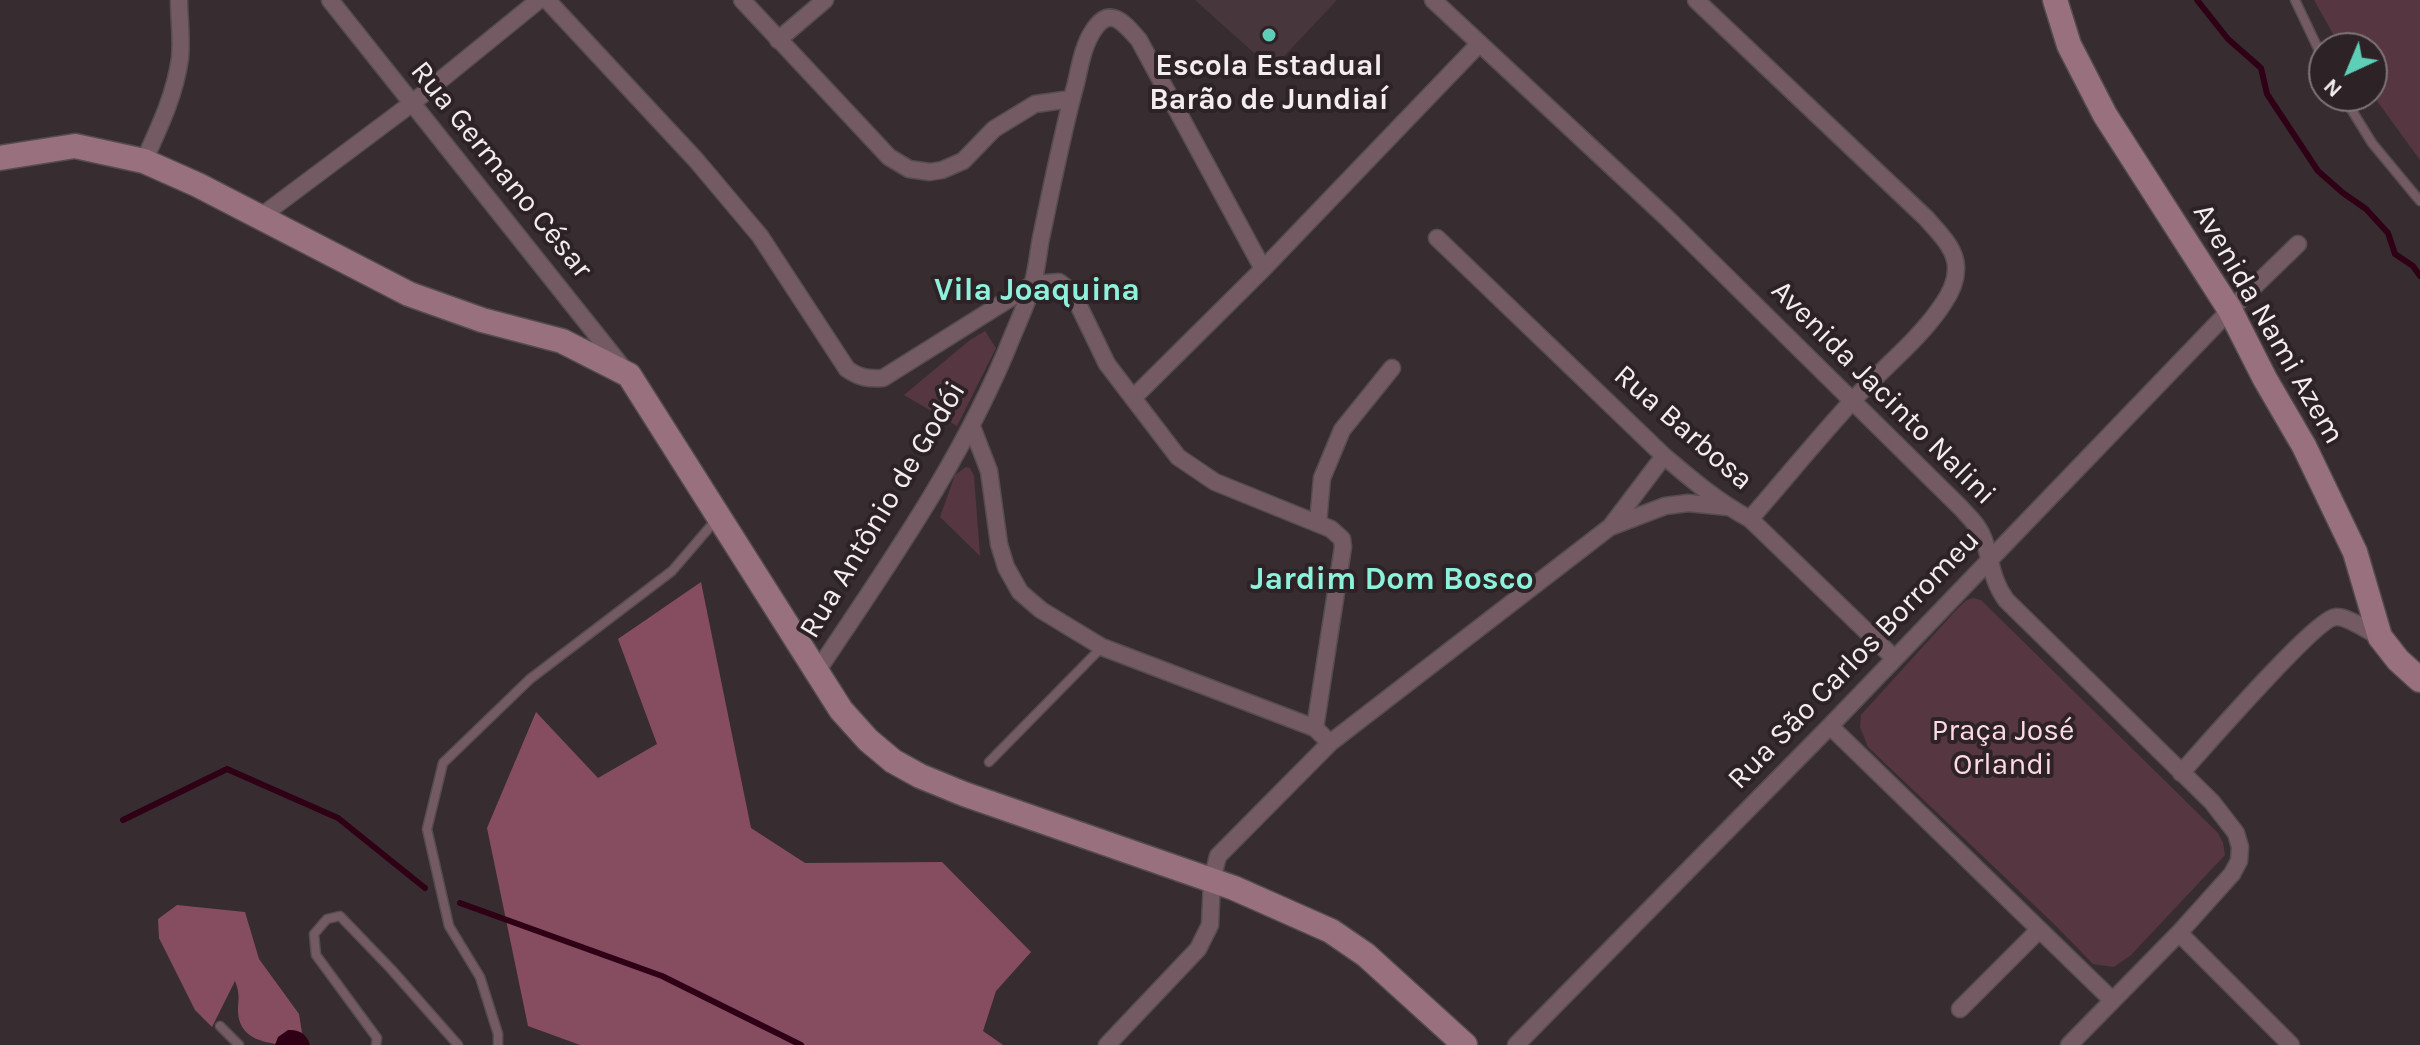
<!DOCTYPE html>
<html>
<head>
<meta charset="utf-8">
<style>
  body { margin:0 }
  #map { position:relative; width:2420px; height:1045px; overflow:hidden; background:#372d30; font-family:Karla,sans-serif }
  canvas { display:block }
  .north { position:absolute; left:2308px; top:32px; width:80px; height:80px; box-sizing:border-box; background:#2d2326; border:2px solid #7d7476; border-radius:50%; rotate:224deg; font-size:22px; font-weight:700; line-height:32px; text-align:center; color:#f4edef }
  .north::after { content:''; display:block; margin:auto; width:28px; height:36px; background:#5eceb7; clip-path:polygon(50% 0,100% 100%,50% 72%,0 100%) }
</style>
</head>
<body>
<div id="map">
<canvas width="2420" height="1045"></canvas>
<div class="north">N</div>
</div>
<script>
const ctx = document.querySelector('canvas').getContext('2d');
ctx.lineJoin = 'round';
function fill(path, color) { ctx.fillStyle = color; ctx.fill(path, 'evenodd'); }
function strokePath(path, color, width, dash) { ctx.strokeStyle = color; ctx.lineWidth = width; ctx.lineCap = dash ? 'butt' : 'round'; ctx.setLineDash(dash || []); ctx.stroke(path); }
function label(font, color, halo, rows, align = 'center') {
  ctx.font = font + ' Karla,sans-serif'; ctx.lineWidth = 8; ctx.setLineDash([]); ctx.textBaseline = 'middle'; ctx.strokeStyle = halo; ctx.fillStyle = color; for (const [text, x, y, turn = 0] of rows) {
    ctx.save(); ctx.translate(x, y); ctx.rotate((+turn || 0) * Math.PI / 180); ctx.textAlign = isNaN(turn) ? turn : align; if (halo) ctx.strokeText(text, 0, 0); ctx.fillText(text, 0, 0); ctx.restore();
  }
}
fill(new Path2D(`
  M1195 0H1337L1272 69Z`), '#47363c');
fill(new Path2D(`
  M2314 0H2420V160L2372 94V48H2341Z
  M985 331 996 348 957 426 904 395 970 340Z
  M966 467 970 468 974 476 980 556 940 517 955 475Z
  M1973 598 1981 600 2218 833 2223 843 2225 855 2131 955 2114 967 2093 964 2053 923 1868 747 1860 727 1861 715 1957 609 1967 600Z`), '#563641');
fill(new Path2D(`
  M701 582 751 828 805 863 942 862 1031 952 996 991 983 1031 1003 1045H580L528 1026 487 828 536 712 598 778 657 744 618 639Z
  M177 905 245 912 259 959 299 1014 304 1045C280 1045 245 1045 239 1019 236 1004 242 998 235 981L212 1027 195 1010 159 938 158 919Z`), '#864d61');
fill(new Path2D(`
  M288 1030C299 1029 307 1034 310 1045H275L278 1037Z`), '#2f0015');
strokePath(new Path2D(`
  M2197 0 2228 39 2261 68 2267 94 2318 171 2343 193 2366 209 2388 233 2395 254 2413 266 2420 276
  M123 820 227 769 338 818 425 888
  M460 903 662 976 801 1045`), '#2f0015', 6);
const lane = new Path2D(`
  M2295 0 2324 61
  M2343 96 2372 143 2420 201
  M989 762 1102 647
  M220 1026 239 1045
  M376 1045 377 1038 316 955 314 934 327 919 340 916 391 969 458 1045
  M498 1045V1034L480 977 449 926 427 829 443 763 530 679 672 571 715 521`);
const street = new Path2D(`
  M330 0 623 368
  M547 0 696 160 760 236 847 369C860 378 868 379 883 378L1033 284 1059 282 1068 289 1076 300 1107 364 1178 457 1215 482 1331 529 1342 539 1343 547 1315 728 1330 743
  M742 0 889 157 909 169 930 172 942 170 963 161 994 129 1035 104 1071 99
  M1433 0 1668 219 1961 508C1970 518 1980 527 1984 540 1991 561 1992 581 2006 600L2212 802 2236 833 2240 847 2239 861 2232 874 2179 933 2069 1045
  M1696 0 1926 218C1938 232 1957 249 1956 269 1956 281 1950 294 1943 304 1920 339 1884 367 1855 398 1819 437 1785 479 1750 519
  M778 40 825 0
  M144 161C159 128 175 95 180 58 182 39 179 19 179 0
  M260 217 411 104 539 0
  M1437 238 1664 456C1691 479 1718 502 1750 519L1894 658
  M1133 398 1263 269 1479 44
  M972 427 989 471 999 544 1006 567 1020 592 1041 610 1102 647 1315 728
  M1318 523 1322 478 1342 430 1392 368
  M1611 526 1664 456
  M816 673C888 565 964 458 1012 337 1019 320 1027 303 1032 286 1037 270 1038 253 1041 238 1052 186 1062 134 1076 83 1080 66 1083 46 1093 31 1110 4 1125 24 1139 40L1263 269
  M1830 726 2112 1000
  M2181 773C2202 750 2316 618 2336 617 2347 616 2370 632 2380 637
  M2179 933 2291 1045
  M1960 1009 2039 930
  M1107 1045 1198 949 1210 925 1212 880 1218 856 1330 743 1610 527 1665 506 1688 503 1728 507
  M1516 1045 1830 726 2230 310 2298 244`);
const secondary = new Path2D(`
  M2055 0 2069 45 2105 115 2230 310 2265 379 2304 446 2355 552 2380 637 2398 660 2420 680
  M0 158 75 146 144 161 198 185 409 294 482 320 562 341 629 375 841 710 868 740 893 761 920 776 964 794 1234 888 1331 931 1366 955 1465 1045`);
strokePath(lane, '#554c4f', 11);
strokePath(street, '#554c4f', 19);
strokePath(secondary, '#554c4f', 27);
strokePath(lane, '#745a62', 8);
strokePath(street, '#745a62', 16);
strokePath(secondary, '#99717e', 24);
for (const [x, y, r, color] of [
  [1269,35,8,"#5eceb7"]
]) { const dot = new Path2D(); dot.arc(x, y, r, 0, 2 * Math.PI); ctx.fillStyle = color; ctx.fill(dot); strokePath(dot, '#2d2326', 3); }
label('bold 30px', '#f4edef', '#2d2326', [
  ["Escola Estadual",1269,66],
  ["Barão de Jundiaí",1269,100]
]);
label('30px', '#f4edef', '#2d2326', [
  ["Rua Germano César",501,170,51],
  ["Avenida Nami Azem",2268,324,60],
  ["Avenida Jacinto Nalini",1883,393,45],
  ["Rua Barbosa",1683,428,41],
  ["Rua Antônio de Godói",883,510,-59],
  ["Rua São Carlos Borromeu",1854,660,-46]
]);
label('30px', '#fed9e4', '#2d2326', [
  ["Praça José",2003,731],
  ["Orlandi",2003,765]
]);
label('bold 32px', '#8df1db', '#2d2326', [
  ["Vila Joaquina",1037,291],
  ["Jardim Dom Bosco",1392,580]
]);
</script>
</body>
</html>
